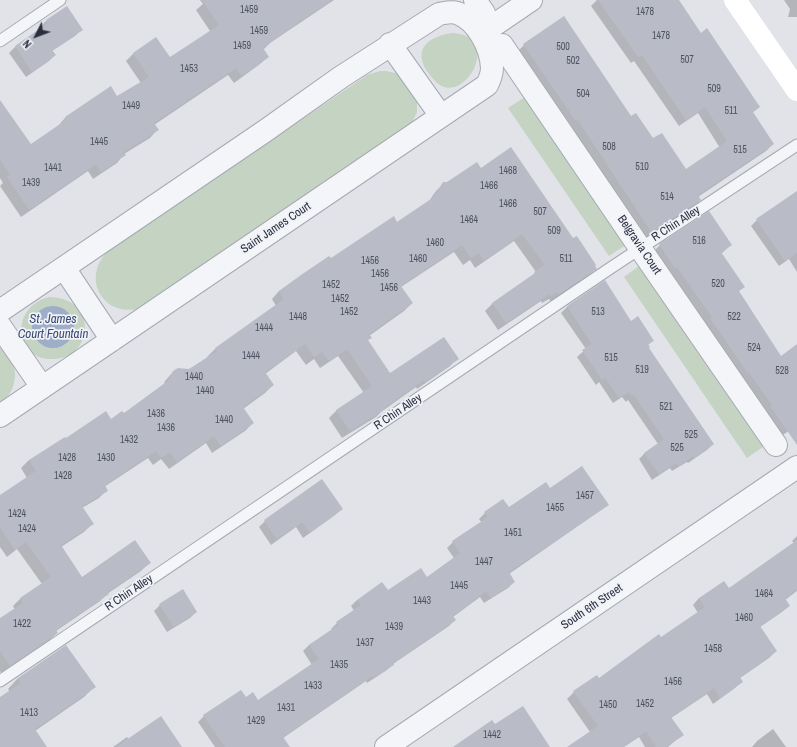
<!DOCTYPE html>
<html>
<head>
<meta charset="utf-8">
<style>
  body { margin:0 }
  #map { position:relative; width:797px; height:747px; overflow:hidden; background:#e1e3e9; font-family:"Archivo Narrow",sans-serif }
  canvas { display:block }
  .north { position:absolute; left:16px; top:16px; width:40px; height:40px; -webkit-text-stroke:3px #f1f2f7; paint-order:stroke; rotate:228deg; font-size:11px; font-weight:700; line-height:16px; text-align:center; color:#2a2f40 }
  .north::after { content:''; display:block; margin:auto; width:14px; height:18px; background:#2a2f40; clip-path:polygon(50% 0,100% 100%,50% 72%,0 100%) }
</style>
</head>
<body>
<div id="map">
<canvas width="797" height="747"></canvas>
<div class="north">N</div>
</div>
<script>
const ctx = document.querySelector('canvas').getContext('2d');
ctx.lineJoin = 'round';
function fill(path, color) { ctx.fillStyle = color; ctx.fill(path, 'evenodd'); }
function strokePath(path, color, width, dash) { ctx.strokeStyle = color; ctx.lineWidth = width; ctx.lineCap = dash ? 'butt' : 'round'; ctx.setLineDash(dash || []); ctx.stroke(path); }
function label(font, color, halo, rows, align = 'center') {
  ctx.font = font + ' "Archivo Narrow",sans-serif'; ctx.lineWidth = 3.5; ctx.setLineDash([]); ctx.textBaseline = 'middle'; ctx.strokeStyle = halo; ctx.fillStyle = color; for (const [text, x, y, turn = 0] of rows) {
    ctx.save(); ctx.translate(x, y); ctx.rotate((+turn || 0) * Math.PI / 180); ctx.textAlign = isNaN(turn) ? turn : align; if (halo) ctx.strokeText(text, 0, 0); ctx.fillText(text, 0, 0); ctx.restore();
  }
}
fill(new Path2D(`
  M452 33C506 35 462 112 434 80 412 56 420 38 452 33Z
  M380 71H386L399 74 417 99V112L412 123 142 308C104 319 80 279 108 251L367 75Z
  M531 93 632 241 609 256 508 108Z
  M646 261 770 442 747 458 624 277Z
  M49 297C97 297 95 356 55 359 12 362 10 306 49 297Z
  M0 348C21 362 19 390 0 404Z`), '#c5d3c3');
fill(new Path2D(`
  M32 327a21 21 0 1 1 42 0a21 21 0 1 1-42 0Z`), '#9eadc8');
fill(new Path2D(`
  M200 0H334L270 43 263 50 268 57 260 64 234 83 228 75 154 125 157 130 150 138 124 154 117 163 93 179 88 171 21 217 0 186 3 183 0 178V101L30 146 58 126 65 118 110 87 117 98 141 83 126 61 134 53 169 59 210 31 196 10 203 4Z
  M597 0H678L701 34 759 107 752 113 773 144 766 151 698 197 700 200 693 207 644 239 517 52 524 45 631 118 686 171 720 148 698 113 679 126 634 61 631 63 591 6Z
  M784 0H797V17H788L790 9Z
  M67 8 81 30 75 36 52 51 55 55 49 61 26 77 9 53 15 47 42 29 40 27 46 21Z
  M480 169 573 240 595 269 587 277 551 302 549 299 542 303 541 301 498 330 485 311 493 303 529 279 536 272 514 241 475 268 470 260 463 265 454 252 401 287 412 303 404 311 369 336 367 341 390 374 458 358 450 366 417 389 416 387 381 412 376 417 342 438 329 418 337 410 364 393 338 356 320 368 314 359 306 365 296 351 265 374 273 385 265 393 243 409 253 423 245 431 212 453 206 443 169 469 161 459 153 465 148 458 104 487 107 490 99 498 82 508 92 524 84 532 61 547 82 578 149 563 141 571 107 594 100 601 56 631 57 633 49 641 1 673 0 671V620L15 610 13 606 21 598 42 584 17 549 7 557 0 547V496L27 478 21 468 29 460 66 440 123 415 163 386 165 381 173 372 189 370 208 358 207 357 215 349 276 306 272 299 279 291 330 259 396 223 429 201 436 191 444 183H448Z
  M797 192V272L789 259 779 266 751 226 757 220Z
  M660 245H731L721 254 743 287 738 292 781 357 797 360V426L781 436 765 413 766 411 705 325 706 324 670 272 669 273 654 251Z
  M604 282 631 322 653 340 648 345V348L713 444 707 450 688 463 687 462 672 471 670 468 652 480 639 459 645 453 658 444 628 400 626 402 622 397 613 403 599 382 596 385 577 357 586 349 561 313 567 307Z
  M322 481 341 509 335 515 303 538 296 527 271 545 259 527 265 521Z
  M550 489 607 504 601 510 509 574 514 582 508 588 484 603 480 597 453 617 455 620 449 626 393 664 387 670 367 683 366 681 283 738 279 747H215L198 722 204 716 245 698 258 701 312 665 303 651 309 645 332 630 331 629 337 623 354 611 351 606 357 600 426 578 454 558 447 548 453 542 482 523 479 519 485 513 508 509Z
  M797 536V591L785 600 789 606 782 612 760 627 776 651 769 658 740 678 742 681 735 688 713 704 707 694 671 718 682 735 668 747H645L639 737 624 747H568L590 732 567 699 574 692 599 679 698 613 693 605 699 598 729 589 794 543 792 541Z
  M160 605 196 612 190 618 167 632 154 611Z
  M18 678 94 687 84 697 35 731 46 747H0V699L10 692 8 689Z
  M773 729 786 747H752L757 741Z
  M127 737 129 739 181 747H113Z`), '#0003');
fill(new Path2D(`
  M202 0H332L273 40V41L263 48 269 57 242 76 236 68 154 123 159 130 124 152 126 155 101 172 96 164 29 210 7 177 10 175 0 159V100L31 144 66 120 65 117 111 86 117 96 149 77 133 53 156 37 170 57 219 25Z
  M598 0H679L701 33 707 28 760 107 753 112 774 144 698 195 701 200 652 233 578 120 576 121 523 44 564 16 631 116 636 113 653 138 662 133 686 169 727 141 705 107 686 120 642 55 638 57Z
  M67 6 83 30 52 50 56 55 32 72 15 46 48 23 46 20Z
  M511 147 573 238 577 236 596 265 595 266 597 269 559 294 557 292 551 296 549 294 506 323 492 303 535 273 534 272 545 265 522 234 484 261 479 253 471 258 462 245 401 286 413 303 369 334 372 338 368 340 390 373 444 337 459 359 425 382 424 380 384 408 385 409 350 431 336 410 372 386 347 349 329 361 322 352 314 357 305 344 265 372 274 385 243 407 254 423 221 446 214 436 177 462 170 452 161 458 156 451 105 485 108 491 82 506 94 524 61 545 82 577 135 540 151 563 108 592 109 594 56 630 58 633 10 666 0 651V618L23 603 20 598 51 577 26 542 15 550 0 527V495L36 471 29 460 65 437 66 438 106 411 111 419 122 411 124 413 169 380 173 371 178 368 189 369 217 351 215 348 284 299 279 291 301 275 329 256 331 258 394 216 397 222 434 197 443 182H447L477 162 481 168Z
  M797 191V253L785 261 756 219Z
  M709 211 732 245 721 252 745 287 739 291 781 356 797 344V445L770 406 772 405 748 371 747 372 710 318 712 317 677 267 675 268 659 244Z
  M605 280 631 321 638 316 654 341 648 344 650 347 649 348 714 444 694 458 693 456 679 466 676 463 659 474 644 453 664 439 634 395 632 396 629 392 619 398 605 377 602 380 582 350 592 344 567 306Z
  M582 466 609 505 509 572 515 582 491 598 486 591 453 616 456 620 393 663 394 665 373 678 372 676 283 737 290 747H225L203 715 241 690 246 697 253 692 258 700 319 659 309 645 338 625 336 622 361 605 357 600 382 582 388 590 421 568 427 577 460 553 452 541 488 517 484 512 503 499 509 507 546 482 550 488Z
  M322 479 343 509 310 533 302 522 277 539 264 520Z
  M797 540V590L785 598 790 606 760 626 777 651 740 677 743 682 720 698 714 688 671 717 684 735 666 747H656L646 731 623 747H567L598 726 573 691 597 675 599 678 659 634 661 637 705 607 699 598 724 581 729 588Z
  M183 589 197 612 174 627 159 604Z
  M66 645 96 687 35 729 47 747H0V697L21 683 18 678Z
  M523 706 550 747H453L492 720 495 724Z
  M161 716 182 747H116Z`), '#b9bcc6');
const lane = new Path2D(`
  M0 41 60 0
  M0 681 612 267 797 145`);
const street = new Path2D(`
  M475 0 484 13
  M481 34 531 0
  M390 44 441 116
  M502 45 640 248 776 445
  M64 268 112 340
  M0 311 265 131 341 77 439 14C445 13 451 11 457 13 477 20 491 47 492 68 492 74 490 79 487 85L0 416
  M0 326 42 387
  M386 747 797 467`);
strokePath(lane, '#a6a9b3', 13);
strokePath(street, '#a6a9b3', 24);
strokePath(lane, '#f4f5f8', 11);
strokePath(street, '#f4f5f8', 22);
strokePath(new Path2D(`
  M735 0 797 90`), '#fff', 22);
label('10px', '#4e5262', null, [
  ["1459",249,10],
  ["1478",645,12],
  ["1459",259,31],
  ["1478",661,36],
  ["1459",242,46],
  ["500",563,47],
  ["507",687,60],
  ["502",573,61],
  ["1453",189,69],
  ["509",714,89],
  ["504",583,94],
  ["1449",131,106],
  ["511",731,111],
  ["1445",99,142],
  ["508",609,147],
  ["515",740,150],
  ["510",642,167],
  ["1441",53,168],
  ["1468",508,171],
  ["1439",31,183],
  ["1466",489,186],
  ["514",667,197],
  ["1466",508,204],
  ["507",540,212],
  ["1464",469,220],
  ["509",554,231],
  ["516",699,241],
  ["1460",435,243],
  ["1460",418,259],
  ["511",566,259],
  ["1456",370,261],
  ["1456",380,274],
  ["520",718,284],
  ["1452",331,285],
  ["1456",389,288],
  ["1452",340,299],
  ["1452",349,312],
  ["513",598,312],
  ["1448",298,317],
  ["522",734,317],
  ["1444",264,328],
  ["524",754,348],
  ["1444",251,356],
  ["515",611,358],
  ["519",642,370],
  ["528",782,371],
  ["1440",194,377],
  ["1440",205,391],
  ["521",666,407],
  ["1436",156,414],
  ["1440",224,420],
  ["1436",166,428],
  ["525",691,435],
  ["1432",129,440],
  ["525",677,448],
  ["1428",67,458],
  ["1430",106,458],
  ["1428",63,476],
  ["1457",585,496],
  ["1455",555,508],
  ["1424",17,514],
  ["1424",27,529],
  ["1451",513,533],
  ["1447",484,562],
  ["1445",459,586],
  ["1464",764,594],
  ["1443",422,601],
  ["1460",744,618],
  ["1422",22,624],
  ["1439",394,627],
  ["1437",365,643],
  ["1458",713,649],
  ["1435",339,665],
  ["1456",673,682],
  ["1433",313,686],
  ["1452",645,704],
  ["1450",608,705],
  ["1431",286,708],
  ["1413",29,713],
  ["1429",256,721],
  ["1442",492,735]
]);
label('12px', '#2a2f40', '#f1f2f7', [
  ["R Chin Alley",676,224,-33],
  ["Saint James Court",276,228,-34],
  ["Belgravia Court",639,245,56],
  ["R Chin Alley",398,412,-34],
  ["R Chin Alley",129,593,-34],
  ["South 6th Street",592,607,-34]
]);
label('italic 13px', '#364973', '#f1f2f7', [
  ["St. James",53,320],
  ["Court Fountain",53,335]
]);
</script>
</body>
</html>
